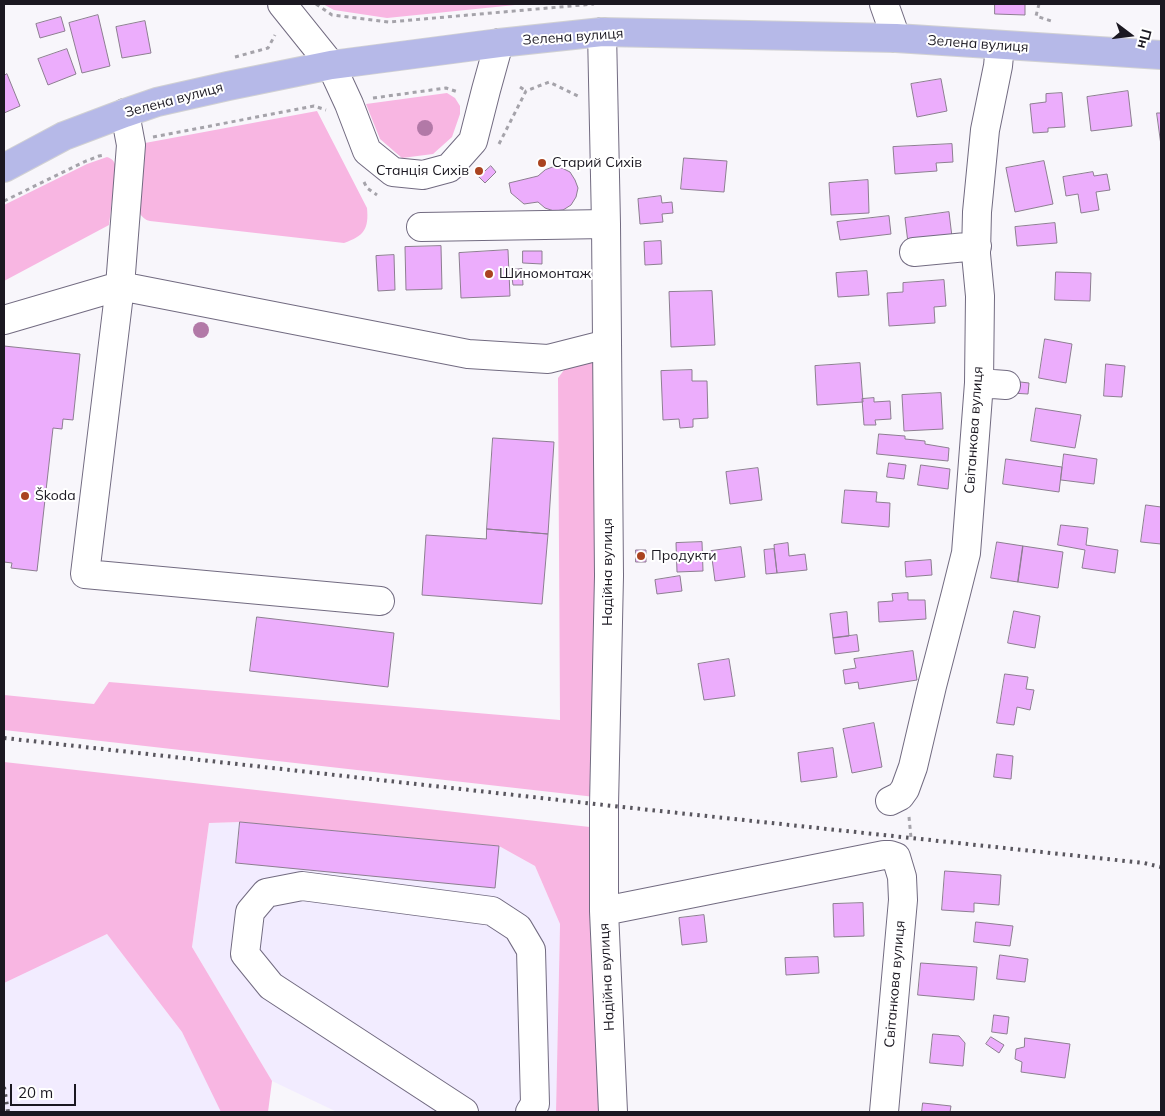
<!DOCTYPE html>
<html>
<head>
<meta charset="utf-8">
<style>
  body { margin:0 }
  #map { position:relative; width:1165px; height:1116px; overflow:hidden; background:#f8f6fb; font-family:Mulish,sans-serif }
  canvas { display:block }
  .frame { position:absolute; inset:0; border:5px solid #1b1821; pointer-events:none }
  .north { position:absolute; left:1105px; top:10px; width:50px; height:50px; -webkit-text-stroke:4px #fff; paint-order:stroke; rotate:105deg; font-size:14px; font-weight:700; line-height:20px; text-align:center; color:#1b1821 }
  .north::after { content:''; display:block; margin:auto; width:18px; height:22px; background:#1b1821; clip-path:polygon(50% 0,100% 100%,50% 72%,0 100%) }
  .scale { position:absolute; left:10px; top:1084px; width:66px; height:22px; box-sizing:border-box; border:2px solid #1b1821; border-top:0; padding-left:6px; font-size:15px; line-height:18px; white-space:nowrap; color:#1b1821; -webkit-text-stroke:4px #fff; paint-order:stroke }
</style>
</head>
<body>
<div id="map">
<canvas width="1165" height="1116"></canvas>
<div class="frame"></div>
<div class="north">Пн</div>
<div class="scale">20 m</div>
</div>
<script>
const ctx = document.querySelector('canvas').getContext('2d');
ctx.lineJoin = 'round';
function fill(path, color) { ctx.fillStyle = color; ctx.fill(path, 'evenodd'); }
function strokePath(path, color, width, dash) { ctx.strokeStyle = color; ctx.lineWidth = width; ctx.lineCap = dash ? 'butt' : 'round'; ctx.setLineDash(dash || []); ctx.stroke(path); }
function label(font, color, halo, rows, align = 'center') {
  ctx.font = font + ' Mulish,sans-serif'; ctx.lineWidth = 4; ctx.setLineDash([]); ctx.textBaseline = 'middle'; ctx.strokeStyle = halo; ctx.fillStyle = color; for (const [text, x, y, turn = 0] of rows) {
    ctx.save(); ctx.translate(x, y); ctx.rotate((+turn || 0) * Math.PI / 180); ctx.textAlign = isNaN(turn) ? turn : align; if (halo) ctx.strokeText(text, 0, 0); ctx.fillText(text, 0, 0); ctx.restore();
  }
}
fill(new Path2D(`
  M240 822 499 846 535 866 560 924 556 1112H337L272 1081 192 947 209 823Z
  M107 934 182 1032 222 1112H4V982Z`), '#f2ecff');
fill(new Path2D(`
  M323 4H525L387 18 334 10Z
  M447 93 455 98 460 106V114L452 137 433 154 402 158 380 139 366 104Z
  M317 111 367 208C369 229 364 236 344 243L150 221C145 220 142 217 139 212L145 143Z
  M107 157C113 159 115 162 116 168L109 225 4 281V205L87 164Z
  M587 355 598 368 595 797 4 730V695L94 704 109 682 560 720 558 378 573 358Z
  M4 762 590 827 602 1072V1112H556L560 924 535 866 499 846 240 822 209 823 192 947 272 1081 268 1112H221L182 1032 107 934 4 983Z`), '#f8b6e2');
const building = new Path2D(`
  M995 4H1025V15L995 14Z
  M98 15 110 66 82 73 69 23Z
  M61 17 65 31 40 38 36 24Z
  M145 21 151 53 122 58 116 27Z
  M67 49 76 74 48 85 38 59Z
  M7 74 20 106 4 113V76Z
  M941 79 947 111 917 117 911 84Z
  M1128 91 1132 126 1091 131 1087 97Z
  M1062 93 1065 127 1048 128V132L1033 133 1030 104 1046 102V94Z
  M1157 113H1161V145Z
  M952 144 953 162 936 163 937 171 895 174 893 147Z
  M684 158 727 161 724 192 681 189Z
  M1044 161 1053 204 1015 212 1006 168Z
  M491 166 496 172 485 183 479 177Z
  M553 167 562 168 570 172 575 180 578 188 576 197 571 205 563 210 554 211 545 208 538 202 524 204 511 193 509 183 538 176 545 170Z
  M1093 172 1094 176 1107 174 1110 190 1096 192 1099 210 1081 213 1078 194 1066 196 1063 177Z
  M868 180 869 213 831 215 829 183Z
  M661 196 662 203 672 202 673 213 662 214 663 222 640 224 638 199Z
  M949 212 952 237 908 243 905 218Z
  M889 216 891 234 840 240 837 222Z
  M1055 223 1057 243 1017 246 1015 227Z
  M661 241 662 264 645 265 644 242Z
  M441 246 442 289 406 290 405 247Z
  M508 250 510 296 461 298 459 253Z
  M523 251H542V264L523 263Z
  M394 255 395 290 378 291 376 256Z
  M522 269 523 285H513L511 270Z
  M867 271 869 295 838 297 836 273Z
  M1056 272 1091 273 1090 301 1055 300Z
  M944 280 946 306 934 307 935 323 889 326 887 293 903 292V283Z
  M712 291 715 345 671 347 669 292Z
  M1045 339 1072 344 1066 383 1039 378Z
  M4 346 80 354 73 420 63 419 62 429 53 428 37 571 11 568 12 563 4 562Z
  M860 363 863 402 817 405 815 366Z
  M1106 364 1125 366 1122 397 1104 396Z
  M692 370V381H707L708 418 693 419V427L680 428 679 419 663 420 661 371Z
  M1012 381 1029 383 1028 394 1011 393Z
  M941 393 943 429 904 431 902 395Z
  M874 398V402L890 401 891 419 875 420 876 425H864L862 399Z
  M1036 408 1081 415 1075 448 1031 441Z
  M879 434 905 436V439L925 441V444L949 448 948 461 877 454Z
  M493 438 554 442 548 534 487 529Z
  M1064 454 1097 459 1094 484 1061 480Z
  M1006 459 1062 467 1059 492 1003 484Z
  M889 463 906 465 904 479 887 477Z
  M921 465 950 469 948 489 918 485Z
  M758 468 762 500 730 504 726 472Z
  M845 490 877 492 876 502 890 503 889 527 842 523Z
  M1146 505 1161 507V544L1141 542Z
  M1061 525 1088 528 1086 545 1118 550 1115 573 1082 568 1085 550 1058 545Z
  M487 529 548 534 542 604 422 595 426 535 486 539Z
  M702 542 703 571 677 572 676 543Z
  M997 542 1023 546 1018 582 991 578Z
  M788 543 789 556 805 554 807 570 777 573 774 545Z
  M1023 546 1063 552 1058 588 1018 582Z
  M741 547 745 577 715 581 711 551Z
  M774 549 777 573 766 574 764 550Z
  M636 550H646V562H636Z
  M931 560 932 575 906 577 905 562Z
  M680 576 682 591 657 594 655 580Z
  M908 593V600H925L926 619 879 622 878 602 893 601 892 594Z
  M1014 611 1040 616 1035 648 1008 643Z
  M847 612 849 636 833 638 830 614Z
  M257 617 394 633 388 687 250 671Z
  M857 635 859 651 835 654 833 638Z
  M913 651 917 680 859 689 858 682 845 684 843 670 856 668 854 659Z
  M729 659 735 696 704 700 698 664Z
  M1005 674 1028 677 1026 689 1034 690 1030 710 1017 707 1014 725 997 723Z
  M874 723 882 767 852 773 843 729Z
  M833 748 837 777 801 782 798 753Z
  M997 754 1013 756 1011 779 994 777Z
  M240 822 499 846 495 888 236 863Z
  M945 871 1001 875 999 905 974 903V912L942 910Z
  M863 903 864 936 834 937 833 904Z
  M704 915 707 942 682 945 679 918Z
  M976 922 1013 926 1010 946 974 942Z
  M1000 955 1028 959 1025 982 997 979Z
  M818 957 819 973 786 975 785 958Z
  M921 963 977 967 974 1000 918 995Z
  M994 1015 1009 1017 1007 1034 992 1032Z
  M933 1034 959 1036 965 1043 963 1066 930 1063Z
  M991 1037 1004 1045 999 1053 986 1044Z
  M1025 1038 1070 1044 1065 1078 1021 1072 1022 1062 1015 1059 1016 1049 1024 1047Z
  M923 1103 951 1106 950 1112H922Z`);
fill(building, '#ecadfc');
strokePath(building, '#8d7e91', 1);
const minor = new Path2D(`
  M282 4 331 65 349 104 367 151 393 172 423 175 449 168 473 141 486 90 499 43
  M884 4 896 38
  M602 32 606 224 609 576 604 805V911L613 1112
  M125 113 131 145 120 286 85 574 380 601
  M421 227 606 224
  M914 252 977 246
  M4 320 120 286 468 354 548 359 607 344
  M979 383 1006 385
  M890 801 900 796 905 789 913 767 932 686 956 593 966 553 979 383 980 296 976 254 977 212 985 130 998 66 1000 45
  M604 911 884 855H890L896 857 902 877 903 900 884 1112
  M464 1112 271 986 245 954 250 912 266 893 302 886 492 911 518 928 531 950 535 1104 530 1112`);
const major = new Path2D(`
  M4 168 64 136 125 113 157 102 228 86 331 65 499 43 602 32 896 38 1161 55`);
strokePath(minor, '#726b81', 30);
strokePath(major, '#d1d1d3', 30);
strokePath(new Path2D(`
  M316 4 332 15 389 22 594 4
  M1039 4 1036 16 1054 22
  M235 57 268 48 275 35
  M520 87 526 91
  M373 98 446 88 458 92
  M153 137 314 106 326 110
  M499 144 526 91 549 82 580 97
  M364 182 367 188 377 195
  M4 201 86 161 99 156 105 155
  M909 817 911 838`), '#a5a3aa', 3, [4, 4]);
strokePath(minor, '#fff', 28);
strokePath(major, '#b6b9e8', 28);
strokePath(new Path2D(`
  M4 738 604 805 1144 863 1161 867
  M4 1087 8 1112`), '#59565e', 4, [2.5, 5]);
ctx.fillStyle = '#b279a7';
for (const [x, y] of [
  [425,128],
  [201,330]
]) { ctx.beginPath(); ctx.arc(x, y, 8, 0, 2 * Math.PI); ctx.fill(); }
for (const [x, y, r, color] of [
  [542,163,5,"#aa4320"],
  [479,171,5,"#aa4320"],
  [489,274,5,"#aa4320"],
  [25,496,5,"#aa4320"],
  [641,556,5,"#aa4320"]
]) { const dot = new Path2D(); dot.arc(x, y, r, 0, 2 * Math.PI); ctx.fillStyle = color; ctx.fill(dot); strokePath(dot, '#fff', 2); }
label('14px', '#1b1821', '#fff', [
  ["Зелена вулиця",573,37,-4],
  ["Зелена вулиця",978,44,4],
  ["Зелена вулиця",174,100,-15],
  ["Світанкова вулиця",974,430,-86],
  ["Надійна вулиця",608,572,-90],
  ["Надійна вулиця",607,977,-93],
  ["Світанкова вулиця",895,984,-85]
]);
label('14px', '#1b1821', '#fff', [
  ["Старий Сихів",552,163],
  ["Станція Сихів",469,171,"right"],
  ["Шиномонтаж",499,274],
  ["Škoda",35,496],
  ["Продукти",651,556]
], 'left');
</script>
</body>
</html>
